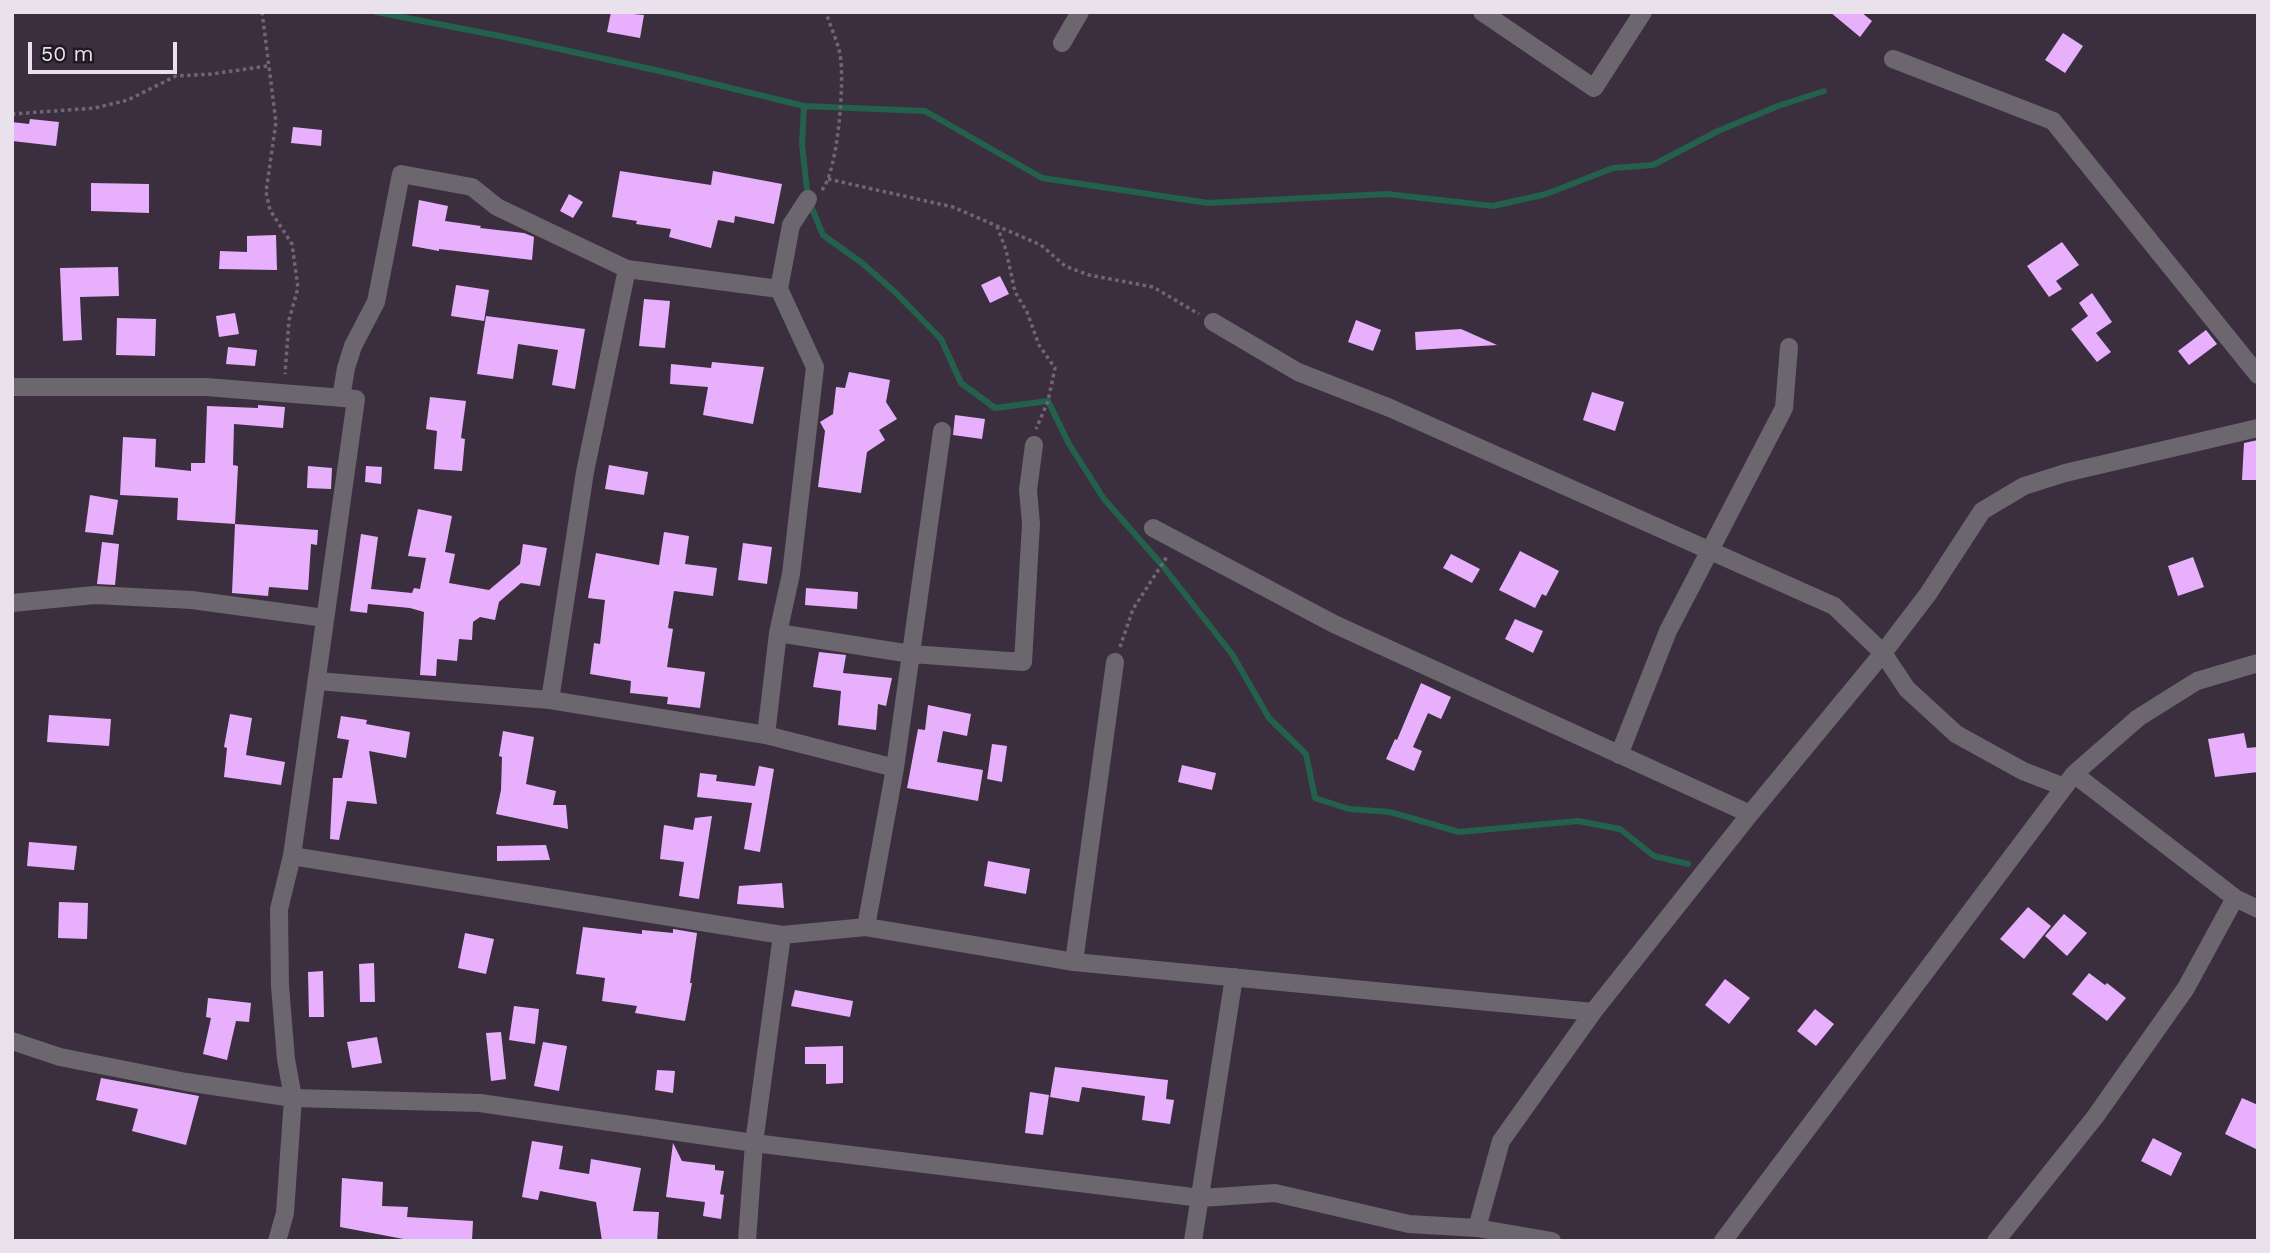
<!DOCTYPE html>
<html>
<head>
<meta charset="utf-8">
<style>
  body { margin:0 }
  #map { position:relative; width:2270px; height:1253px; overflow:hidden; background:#3b2f3f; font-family:"Work Sans",sans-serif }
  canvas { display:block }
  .frame { position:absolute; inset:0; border:14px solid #e9e1ec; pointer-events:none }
  .scale { position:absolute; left:28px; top:42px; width:149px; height:32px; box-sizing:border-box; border:4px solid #e9e1ec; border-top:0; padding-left:9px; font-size:21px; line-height:24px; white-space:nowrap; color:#e9e1ec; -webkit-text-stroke:5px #1f1921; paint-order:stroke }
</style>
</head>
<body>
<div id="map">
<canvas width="2270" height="1253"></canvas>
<div class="frame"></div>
<div class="scale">50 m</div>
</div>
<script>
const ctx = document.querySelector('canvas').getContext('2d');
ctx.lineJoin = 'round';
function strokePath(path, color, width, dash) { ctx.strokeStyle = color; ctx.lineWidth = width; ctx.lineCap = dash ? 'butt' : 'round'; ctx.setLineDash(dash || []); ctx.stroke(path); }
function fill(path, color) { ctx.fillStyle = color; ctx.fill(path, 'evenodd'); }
strokePath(new Path2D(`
  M376 12 505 37 673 74 804 106 925 111 1042 178 1208 203 1387 194 1493 206 1546 194 1613 168 1653 165 1718 131 1778 106 1824 91
  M804 106 802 144 808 199 823 235 862 263 895 292 941 339 961 383 995 408 1048 401 1069 444 1104 499 1162 565 1232 654 1269 718 1306 754 1315 798 1349 809 1390 812 1459 832 1578 821 1620 829 1654 856 1688 864`), '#23614d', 6);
fill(new Path2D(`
  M611 12 644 15 640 38 607 32Z
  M1830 12H1861L1872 21 1860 37Z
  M2063 33 2083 46 2065 73 2045 60Z
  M30 119 59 122 56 146 12 141V122L29 124Z
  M293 127 322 130 321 146 291 143Z
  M620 171 711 185 713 171 782 184 774 224 735 216 734 223 718 220 711 248 669 237 671 229 636 224 637 221 612 217Z
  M91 183 149 184V213L91 211Z
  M569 194 583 202 573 218 560 211Z
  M419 200 448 206 445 221 481 226 480 228 524 233 534 237 532 260 439 249V251L412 246Z
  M276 235 277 270 219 269 220 251 247 252V236Z
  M2062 242 2079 265 2056 281 2062 289 2049 297 2027 266Z
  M118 267 119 296 80 297 82 340 63 341 60 268Z
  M1000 276 1009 294 990 303 981 285Z
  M456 285 489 290 484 321 451 316Z
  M2092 293 2112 322 2096 333 2111 352 2097 362 2071 329 2088 316 2079 303Z
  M644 299 670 301 665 348 639 346Z
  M235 313 239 334 219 337 216 316Z
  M486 316 585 329 575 389 552 385 558 350 518 344 513 379 477 374Z
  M117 318 156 319 155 356 116 355Z
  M1356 320 1381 330 1373 351 1348 342Z
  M1461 329 1497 345 1416 350 1415 332Z
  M2206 330 2217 344 2189 365 2178 351Z
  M228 347 257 350 255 366 226 364Z
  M712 362 764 367 753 424 703 415 708 387 670 384 671 364 711 368Z
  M849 372 890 380 886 402 897 419 879 430 885 440 867 452 861 493 818 487 825 431 820 422 833 414 836 387 845 388Z
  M1592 392 1624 402 1615 431 1583 420Z
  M430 397 466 401 461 438 465 439 462 471 434 469 437 431 426 429Z
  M258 405 285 407 283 428 234 424 233 465 238 466 235 524 318 530 317 545 311 544 308 590 269 587 268 596 232 593 235 524 177 520 178 498 120 495 123 437 156 439 155 467 191 471V463H205L207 406 258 408Z
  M955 415 985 419 982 439 953 435Z
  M2258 440V480H2242L2244 443Z
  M609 465 648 472 644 495 605 489Z
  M308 466 332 468 331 489 307 488Z
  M366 466 382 467 381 484 365 482Z
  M90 495 118 500 113 535 85 532Z
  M418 509 452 516 445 552 455 554 449 583 489 590 520 564 523 544 547 548 540 586 521 583 499 602 495 620 480 617 473 622 472 640 459 639 457 661 437 659 436 676 420 675 424 612 410 608 368 604 367 613 350 611 361 534 378 537 371 589 412 593 414 588 420 589 426 558 408 556Z
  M664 532 689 536 685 564 717 568 713 596 674 591 668 628 673 629 667 667 705 672 700 708 667 704 668 697 630 693 631 681 590 674 594 643 600 644 605 600 588 598 596 553 659 565Z
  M102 542 119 544 115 585 97 584Z
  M743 543 772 547 767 584 738 580Z
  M1520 551 1559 571 1546 596 1542 594 1535 608 1499 590Z
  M1451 554 1480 569 1472 583 1443 568Z
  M2193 557 2204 587 2178 596 2168 566Z
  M806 588 858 592 857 609 805 605Z
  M1515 619 1543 631 1533 653 1505 639Z
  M819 652 846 655 843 673 892 678 886 706 878 704 876 730 838 725 841 691 813 687Z
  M1421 683 1451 697 1441 719 1428 713 1413 747 1422 751 1414 771 1386 759 1395 739 1397 740Z
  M928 705 971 714 967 736 943 731 937 762 983 770 978 801 907 788 918 729 925 730Z
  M230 714 252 718 246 755 285 762 281 785 224 777 227 748 224 747Z
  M49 715 111 719 109 746 47 742Z
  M341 716 367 720 366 724 410 732 406 758 369 751 377 804 347 801 339 840 330 839 333 778H342L349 740 337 738Z
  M503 731 534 737 526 784 556 791 553 805H566L568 829 496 814 501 790 502 757 499 756Z
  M2244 733 2247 748 2258 747V772L2215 777 2208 739Z
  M992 744 1007 746 1002 782 987 779Z
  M1182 765 1216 773 1212 790 1178 782Z
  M759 766 774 769 760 852 744 849 752 803 697 797 700 773 717 775 716 781 755 786Z
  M712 816 699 899 679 896 684 862 660 859 664 825 693 830 695 818Z
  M29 842 77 846 74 870 27 866Z
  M546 845 550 860 497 861V846Z
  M988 861 1030 869 1026 894 984 886Z
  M782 883 784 908 737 904 739 886Z
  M59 902 88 903 87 939 58 938Z
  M2028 907 2051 926 2024 959 2000 939Z
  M2064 914 2087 933 2067 956 2045 936Z
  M583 927 642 934V930L673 933V929L697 933 690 983H692L685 1021 635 1013 637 1006 602 1001 605 978 576 974Z
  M465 933 494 939 486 974 458 968Z
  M374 963 375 1002H360L359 964Z
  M323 971 324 1017H309L308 972Z
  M2089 973 2105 985 2107 983 2126 998 2107 1021 2072 994Z
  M1725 979 1750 998 1729 1024 1705 1005Z
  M795 990 853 1001 850 1017 791 1006Z
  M208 998 251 1003 249 1022 236 1021 227 1060 203 1054 211 1018 206 1017Z
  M514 1006 539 1009 535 1044 509 1040Z
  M1815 1009 1834 1024 1816 1046 1797 1031Z
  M501 1032 506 1079 491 1081 486 1033Z
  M377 1037 382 1063 352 1068 347 1042Z
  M543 1042 567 1046 559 1091 534 1086Z
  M843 1046V1083L826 1084V1064H805V1047Z
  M1055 1067 1168 1080 1166 1099 1174 1100 1170 1124 1142 1120 1145 1096 1082 1087 1079 1102 1050 1097Z
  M657 1070 675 1071 673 1093 655 1090Z
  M101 1078 199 1096 186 1145 132 1131 138 1109 96 1100Z
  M1030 1092 1049 1095 1043 1135 1025 1133Z
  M2242 1098 2258 1105V1150L2225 1134Z
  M2153 1138 2182 1153 2171 1176 2141 1161Z
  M532 1141 563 1146 559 1169 589 1174 591 1159 641 1168 633 1211 659 1212 657 1241H602L596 1202 540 1191 538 1200 522 1197Z
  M673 1143 682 1161 715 1165V1170L724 1171 720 1194 724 1195 721 1219 703 1216 705 1202 666 1197Z
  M342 1178 383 1182 382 1206 408 1207 407 1217 473 1221 472 1241H414L340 1227Z`), '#e8b0fc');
strokePath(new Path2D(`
  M262 12 276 122 266 192 270 210 292 244 298 288 289 320 285 374
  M12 114 95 108 128 100 176 76 212 74 267 66
  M828 179 953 207 1041 245 1065 266 1089 275 1153 287 1199 314
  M822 190C838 171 845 80 840 54 837 40 830 26 826 12
  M997 226 1006 250 1015 292 1027 312 1039 345 1055 368 1048 401 1036 429
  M1120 647 1133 609 1168 555`), '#706574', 3.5, [3.5, 3.5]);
strokePath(new Path2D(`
  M1482 12 1594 88 1643 12
  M1062 43 1080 12
  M1893 59 2053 121 2258 375
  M1213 322 1298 372 1390 408 1834 606 1883 653 1907 689 1956 734 2023 771 2064 787
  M12 387H206L356 399 292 856 279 909 280 986 286 1059 293 1098 285 1213 277 1241
  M341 398 346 368 353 346 376 302 401 174 472 187 497 207 627 269 779 289
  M1153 528 1334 624 1750 814 1883 653 1928 594 1982 511 2024 486 2065 473 2258 428
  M12 603 95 595 192 600 325 618
  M778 633 911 654 1023 662 1031 524 1028 490 1034 445
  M317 681 550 700 766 735 895 768
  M550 700 585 472 627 269
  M766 735 778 633 791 574 815 367 779 289 791 225 808 199
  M1619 755 1668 631 1784 408 1789 347
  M2074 774 2235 898 2258 909
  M292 856 782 935 866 927 1074 962 1593 1012
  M866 927 895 768 942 431
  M1074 962 1115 662
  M12 1041 60 1057 186 1082 293 1098 480 1103 754 1143 1201 1198 1275 1193 1409 1224 1477 1228 1552 1241
  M1477 1228 1501 1141 1593 1012 1750 814
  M747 1241 754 1143 782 935
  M1193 1241 1234 977
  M1723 1241 2074 774 2138 718 2197 681 2258 663
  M1996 1241 2095 1117 2186 988 2235 898`), '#6c666e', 18);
</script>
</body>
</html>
